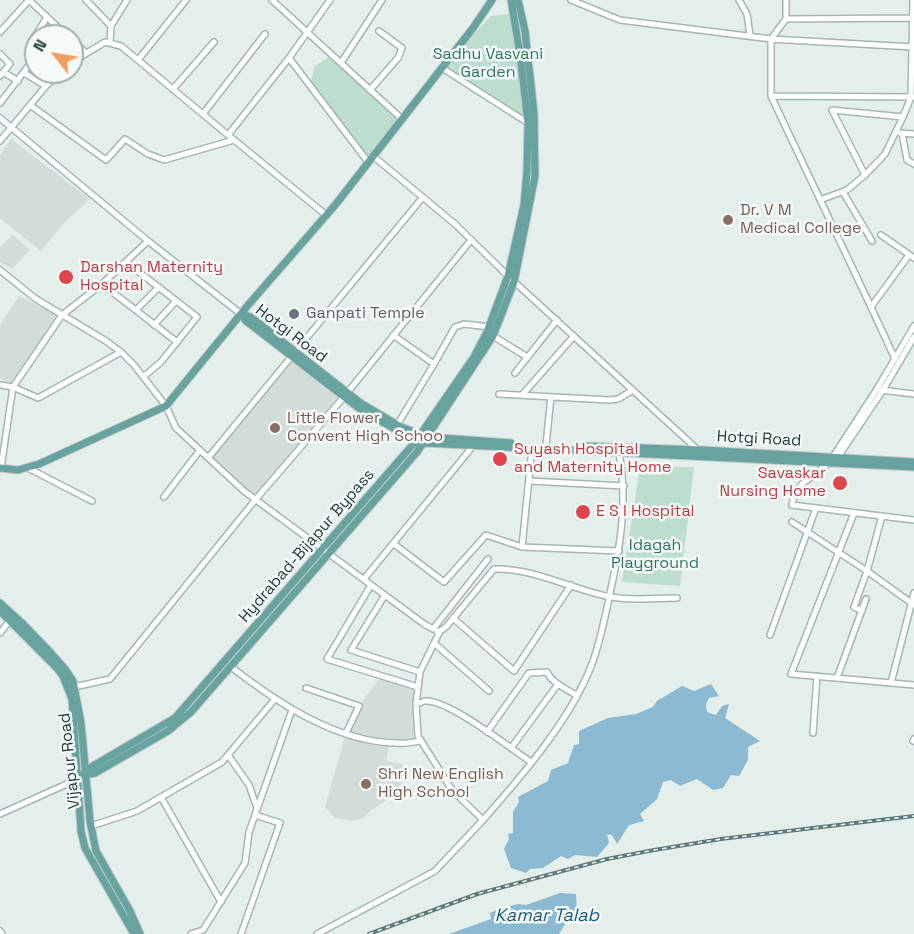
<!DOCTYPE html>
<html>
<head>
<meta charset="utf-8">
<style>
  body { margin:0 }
  #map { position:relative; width:914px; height:934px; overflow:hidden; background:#e4eeeb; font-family:"Space Grotesk",sans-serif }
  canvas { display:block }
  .north { position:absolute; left:24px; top:24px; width:60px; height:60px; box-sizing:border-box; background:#f5faf8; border:2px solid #a1afad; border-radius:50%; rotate:301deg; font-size:16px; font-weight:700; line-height:24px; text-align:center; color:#233f3d }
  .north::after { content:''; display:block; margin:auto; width:21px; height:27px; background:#f29f5e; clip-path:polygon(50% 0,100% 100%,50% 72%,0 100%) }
</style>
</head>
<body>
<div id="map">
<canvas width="914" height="934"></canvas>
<div class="north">N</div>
</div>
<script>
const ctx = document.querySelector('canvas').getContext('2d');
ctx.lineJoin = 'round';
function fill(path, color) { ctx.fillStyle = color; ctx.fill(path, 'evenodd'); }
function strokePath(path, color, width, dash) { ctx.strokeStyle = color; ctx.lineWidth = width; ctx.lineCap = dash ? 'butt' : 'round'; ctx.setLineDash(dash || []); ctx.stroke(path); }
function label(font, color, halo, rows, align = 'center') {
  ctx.font = font + ' "Space Grotesk",sans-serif'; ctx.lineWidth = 5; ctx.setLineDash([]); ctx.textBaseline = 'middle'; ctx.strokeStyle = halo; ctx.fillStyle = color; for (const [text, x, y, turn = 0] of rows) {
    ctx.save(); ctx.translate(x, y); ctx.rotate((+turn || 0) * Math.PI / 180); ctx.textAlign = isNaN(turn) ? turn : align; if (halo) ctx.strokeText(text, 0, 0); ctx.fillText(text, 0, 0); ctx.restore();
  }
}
fill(new Path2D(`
  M11 139 90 199 63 224 41 251 0 218V155Z
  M13 235 30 250 12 269 0 262V247Z
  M19 296 57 315 12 383 0 379V325Z
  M291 357 343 398 256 499 208 458Z
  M381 676 418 687V736L404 743H390L386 761 402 764 403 776 399 792 370 811 363 818 351 821 334 817 325 807 346 733 359 706Z`), '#d2ddda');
fill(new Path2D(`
  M509 14 516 34 527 119 476 95 442 68 491 16Z
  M332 55 402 119 368 162 310 85 315 66Z
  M640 467H694L680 586 622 582Z`), '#bddecd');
fill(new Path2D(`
  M711 684 719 696 709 698 706 704 707 712 716 715 722 706 729 704 725 718 760 741 748 747V760L739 776 731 775 723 788 713 790 697 779 680 786 671 780 663 782 657 799 640 814 644 821 629 825 617 844 612 835 607 834 609 843 597 857 575 855 568 859 561 856 543 868 530 869 526 873 511 868 504 849 509 839 508 834 513 833V812L519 802 518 797 548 781 551 770 568 763 574 745 579 744V731L608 718 636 714 653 707 657 701 682 686 694 691Z
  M560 893 576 894 577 918 567 921 559 934H449L491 919 490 913 502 908 518 904 526 905Z`), '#8cbad2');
const minor = new Path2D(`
  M29 0 67 36
  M86 0 111 26
  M272 0 402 119
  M330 0 289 58 368 162
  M571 0 620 20 771 39V96L871 307 895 359
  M739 0 747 14 750 35
  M786 19 913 18
  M0 32 29 0
  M771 39 913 47
  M771 39 786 19V0
  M72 40 86 53
  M36 42 34 38 47 17
  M110 43 111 26 127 0
  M0 54 10 64 0 76
  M289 58 228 135 326 215
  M138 60 186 0
  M72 62 105 42 121 46 228 135
  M341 63 382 0
  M442 68 528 123
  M3 72 18 81
  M24 73 46 86
  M173 89 214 42
  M370 90 398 58 402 48 379 31
  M771 96 913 97
  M0 103 36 56
  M30 105 106 160 125 139 148 154 164 160 234 140
  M203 114 265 34
  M0 118 148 241 241 314
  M900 133 914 134
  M902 133 907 160 914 164
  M0 141 46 86 61 72
  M373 156 455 224 508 276 698 450
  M865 175 832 110 903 117
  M843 192 872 241
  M820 200 847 190 865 175 885 154 903 117 911 97 913 0
  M881 235 914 258
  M126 262 197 317 161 362 143 377
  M0 270 36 299 106 341 121 352 134 365 166 406 176 428 244 491 424 624 433 629 488 559
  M102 284 177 342
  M871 307 909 255
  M136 310 159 287
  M154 325 176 301
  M914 326 877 389 829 463 802 484 794 495 792 505 914 520
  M393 335 434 364 397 425
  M493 336 527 357
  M295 352 423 197
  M434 364 455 327 464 324 490 327
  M515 373 557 320
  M0 385 13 387 38 398 121 352
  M881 390 914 394
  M347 393 471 240
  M499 394 609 400 618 399 633 390
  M522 395 574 336
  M546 445 551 397
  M208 458 291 357
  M836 460 883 390 914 337
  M1 468 13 387 62 315 102 284 148 241
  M28 468 92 501
  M530 481 624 486
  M164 497 200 450
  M854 513 791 674 914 685
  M792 522 867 571 914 605
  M394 544 444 582 486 535 522 547 619 551
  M522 547 532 448
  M364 579 473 446
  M371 585 327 659 418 687
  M385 595 351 650 420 672
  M862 611 854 607 867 571 882 516
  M453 618 514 671 571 585
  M437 631H440L446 627 494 569C535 568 572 590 611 597 632 601 655 598 677 598
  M440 631 420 672 416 704 418 736 452 790 483 820C522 776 571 719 592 664 602 637 607 607 613 579 622 536 627 496 619 453
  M0 633 10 620
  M770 635 816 508
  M434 643 489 691
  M230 666C276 702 337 743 398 743 405 744 413 742 421 741
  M837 678 866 599
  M891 683 914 593
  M74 687 110 679 256 499 343 398
  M306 688 359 706 346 733
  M416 704C419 703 422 702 425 701 448 699 510 748 531 762
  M487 732 529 673 547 672C552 683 565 688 576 695
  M813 733 817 676
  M913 741 914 739
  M511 748 558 684
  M228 755 249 785 257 808
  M161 797 221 902
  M0 814 78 779
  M91 826 137 811 222 762 275 699
  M0 931 2 934
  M191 934 203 930 245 863 249 832 292 710
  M241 934 280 823 255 815
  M317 934 435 871 483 820`);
const major = new Path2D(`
  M241 314 246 321 360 409 400 432 424 443 914 467
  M241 314 251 317 362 404 401 427 428 437 511 443
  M582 446 702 450 914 462
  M0 468 18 470 39 464 166 406 249 304 336 204 473 28 492 0
  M0 603 21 622 49 651 65 669 73 681 81 723 90 821 96 851 130 911 140 934
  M0 611 57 668 63 676 72 699 81 831 85 848 134 934
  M85 775 95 773 168 731 191 712 417 452 493 336 514 282 535 176 534 113 525 31 518 0
  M78 779 93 766 175 718 416 441 474 357 487 332 508 276 524 205 527 171 528 123 520 54 511 0`);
strokePath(minor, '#a6b6b3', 8);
strokePath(major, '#c1c9c9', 9);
strokePath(minor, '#fff', 5);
strokePath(major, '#69a39f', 7);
const rail = new Path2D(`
  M369 934 477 894 607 859 654 850 721 839 914 816`);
strokePath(rail, '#5e7b79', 4);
strokePath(rail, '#f5faf8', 1.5, [4.5]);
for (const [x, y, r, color] of [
  [728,220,6,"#8d6e63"],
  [66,277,8,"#e0444e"],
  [294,314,6,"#6b7280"],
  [275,428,6,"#8d6e63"],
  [500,459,8,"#e0444e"],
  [840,483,8,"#e0444e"],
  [583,512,8,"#e0444e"],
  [366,784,6,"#8d6e63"]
]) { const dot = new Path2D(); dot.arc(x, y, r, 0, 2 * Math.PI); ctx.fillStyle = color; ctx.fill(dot); strokePath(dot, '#f5faf8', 2); }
label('16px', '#2d7758', '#f5faf8', [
  ["Sadhu Vasvani",488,55],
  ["Garden",488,73],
  ["Idagah",655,546],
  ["Playground",655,564]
]);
label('16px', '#785e54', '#f5faf8', [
  ["Dr. V M",740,211],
  ["Medical College",740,229],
  ["Little Flower",287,419],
  ["Convent High Schoo",287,437],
  ["Shri New English",378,775],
  ["High School",378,793]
], 'left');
label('16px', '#be3a42', '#f5faf8', [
  ["Darshan Maternity",80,268],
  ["Hospital",80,286],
  ["Suyash Hospital",514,450],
  ["and Maternity Home",514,468],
  ["Savaskar",826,474,"right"],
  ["Nursing Home",826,492,"right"],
  ["E S I Hospital",596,512]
], 'left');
label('16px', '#5b616d', '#f5faf8', [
  ["Ganpati Temple",306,314]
], 'left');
label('16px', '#233f3d', '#f5faf8', [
  ["Hotgi Road",291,334,37],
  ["Hotgi Road",759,439,3],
  ["Hydrabad-Bijapur Bypass",307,546,-49],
  ["Vijapur Road",70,761,-96]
]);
label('italic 18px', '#1d5a7c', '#f5faf8', [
  ["Kamar Talab",547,916]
]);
</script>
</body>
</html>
